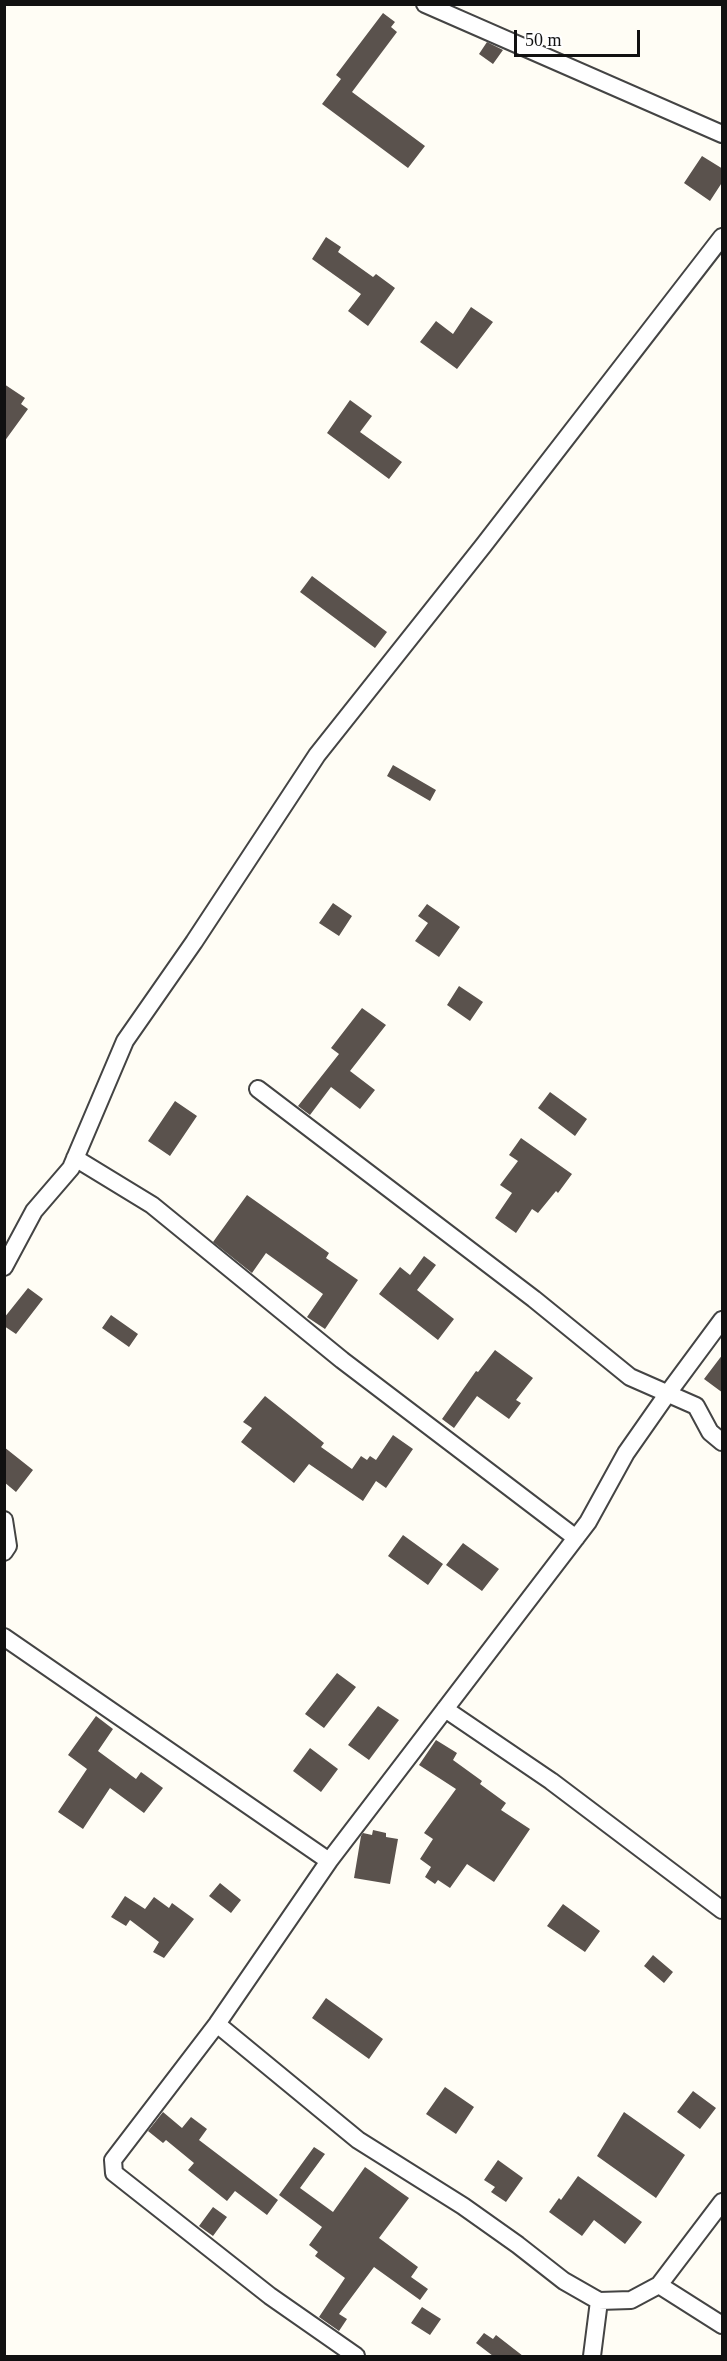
<!DOCTYPE html>
<html>
<head>
<meta charset="utf-8">
<style>
  body { margin:0 }
  #map { position:relative; width:727px; height:2361px; overflow:hidden; background:#fffdf5; font-family:Georgia,serif }
  canvas { display:block }
  .frame { position:absolute; inset:0; border:6px solid #111; pointer-events:none }
  .scale { position:absolute; left:514px; top:30px; width:126px; height:27px; box-sizing:border-box; border:3px solid #111; border-top:0; padding-left:8px; font-size:18px; line-height:21px; white-space:nowrap; color:#111; -webkit-text-stroke:4px #fff; paint-order:stroke }
</style>
</head>
<body>
<div id="map">
<canvas width="727" height="2361"></canvas>
<div class="frame"></div>
<div class="scale">50 m</div>
</div>
<script>
const ctx = document.querySelector('canvas').getContext('2d');
ctx.lineJoin = 'round';
function fill(path, color) { ctx.fillStyle = color; ctx.fill(path, 'evenodd'); }
function strokePath(path, color, width, dash) { ctx.strokeStyle = color; ctx.lineWidth = width; ctx.lineCap = dash ? 'butt' : 'round'; ctx.setLineDash(dash || []); ctx.stroke(path); }
fill(new Path2D(`
  M383 13 395 22 391 27 397 32 352 92 425 146 408 168 322 104 341 79 336 75Z
  M487 42 503 50 493 64 479 54Z
  M702 156 723 169V181L710 201 684 183Z
  M326 237 341 247 338 252 373 277 376 274 395 288 368 326 348 311 361 294 312 259Z
  M471 307 493 322 457 369 420 342 436 321 453 334Z
  M4 384 25 398 21 404 28 409 4 442Z
  M350 400 372 416 360 432 402 462 389 479 327 433Z
  M312 576 387 632 375 648 300 592Z
  M393 765 436 790 430 801 387 776Z
  M333 903 352 916 339 936 319 923Z
  M427 904 460 927 439 957 415 941 428 923 418 916Z
  M459 986 483 1002 470 1021 447 1005Z
  M362 1008 386 1025 350 1071 375 1090 360 1109 331 1087 310 1115 298 1106 339 1054 331 1048Z
  M550 1092 587 1119 575 1136 538 1108Z
  M175 1101 197 1116 170 1156 148 1141Z
  M521 1138 572 1174 558 1193 556 1191 538 1213 532 1209 516 1233 495 1218 512 1193 500 1185 518 1161 509 1155Z
  M247 1195 329 1253 326 1258 358 1280 325 1329 307 1317 323 1294 266 1253 252 1273 213 1242Z
  M424 1256 436 1265 417 1290 454 1319 438 1340 379 1294 400 1267 410 1275Z
  M28 1288 43 1299 16 1334 4 1326V1318Z
  M111 1315 138 1334 129 1347 102 1328Z
  M495 1350 533 1378 516 1400 521 1403 509 1419 477 1396 454 1428 442 1419 476 1371 478 1372Z
  M723 1354V1393L704 1379Z
  M265 1396 324 1443 321 1447 352 1469 361 1456 367 1460 370 1456 376 1460 393 1435 413 1449 386 1488 376 1481 363 1501 309 1464 294 1483 241 1442 252 1428 243 1422Z
  M4 1447 33 1470 16 1492 4 1482Z
  M403 1535 443 1564 428 1585 388 1556Z
  M463 1543 499 1569 482 1591 446 1565Z
  M337 1673 356 1687 324 1728 305 1714Z
  M378 1706 399 1720 369 1760 348 1745Z
  M96 1716 113 1729 98 1751 136 1779 141 1772 163 1788 144 1813 110 1788 83 1829 58 1812 87 1769 68 1755Z
  M436 1740 457 1753 453 1760 482 1781 480 1784 506 1803 501 1810 530 1829 494 1882 467 1864 450 1888 438 1880 435 1884 425 1877 431 1867 420 1859 433 1839 424 1833 456 1789 419 1765Z
  M310 1748 338 1769 321 1792 293 1771Z
  M373 1830 386 1833V1837L398 1839 390 1884 354 1878 361 1836 363 1833 372 1835Z
  M220 1883 241 1900 231 1913 209 1896Z
  M125 1896 145 1909 154 1897 169 1908 172 1903 194 1919 164 1958 153 1952 159 1942 130 1920 126 1926 111 1917Z
  M563 1904 600 1931 585 1952 547 1926Z
  M653 1955 673 1972 664 1983 644 1966Z
  M326 1998 383 2039 369 2059 312 2018Z
  M445 2087 474 2107 456 2134 426 2114Z
  M693 2091 716 2108 700 2129 677 2112Z
  M163 2112 182 2128 191 2117 207 2129 199 2140 278 2200 267 2215 235 2191 227 2201 188 2170 194 2163 166 2140 163 2143 148 2131Z
  M624 2112 685 2155 656 2198 597 2156Z
  M314 2147 325 2154 300 2188 333 2212 365 2167 409 2198 379 2238 418 2267 411 2277 428 2289 420 2300 374 2267 339 2314 347 2319 339 2331 319 2317 345 2278 315 2256 318 2252 309 2245 322 2227 279 2195Z
  M498 2160 523 2178 506 2202 491 2192 495 2187 484 2180Z
  M578 2176 642 2222 625 2244 594 2220 582 2236 549 2212 559 2198 561 2200Z
  M213 2207 227 2217 213 2236 199 2226Z
  M422 2307 441 2319 430 2335 411 2323Z
  M484 2333 493 2339 496 2335 523 2356H493L476 2343Z`), '#5a524d');
const street = new Path2D(`
  M425 4 722 134
  M258 1089 534 1299 630 1377 696 1406 710 1432 722 1442
  M75 1158 152 1205 342 1360 576 1538
  M4 1267 34 1211 71 1168 125 1041 194 942 317 755 483 546 722 237
  M4 1520 8 1546 4 1552
  M4 1637 329 1861
  M445 1709 551 1781 722 1910
  M217 2024 358 2140 463 2206 518 2245 564 2281 599 2301
  M659 2285 722 2325
  M356 2356 270 2296 114 2173 113 2160 217 2024 329 1861 588 1522 626 1453 668 1393 722 1320
  M592 2356 599 2301 631 2300 659 2285 722 2202`);
strokePath(street, '#444', 20);
strokePath(street, '#fff', 16);
</script>
</body>
</html>
